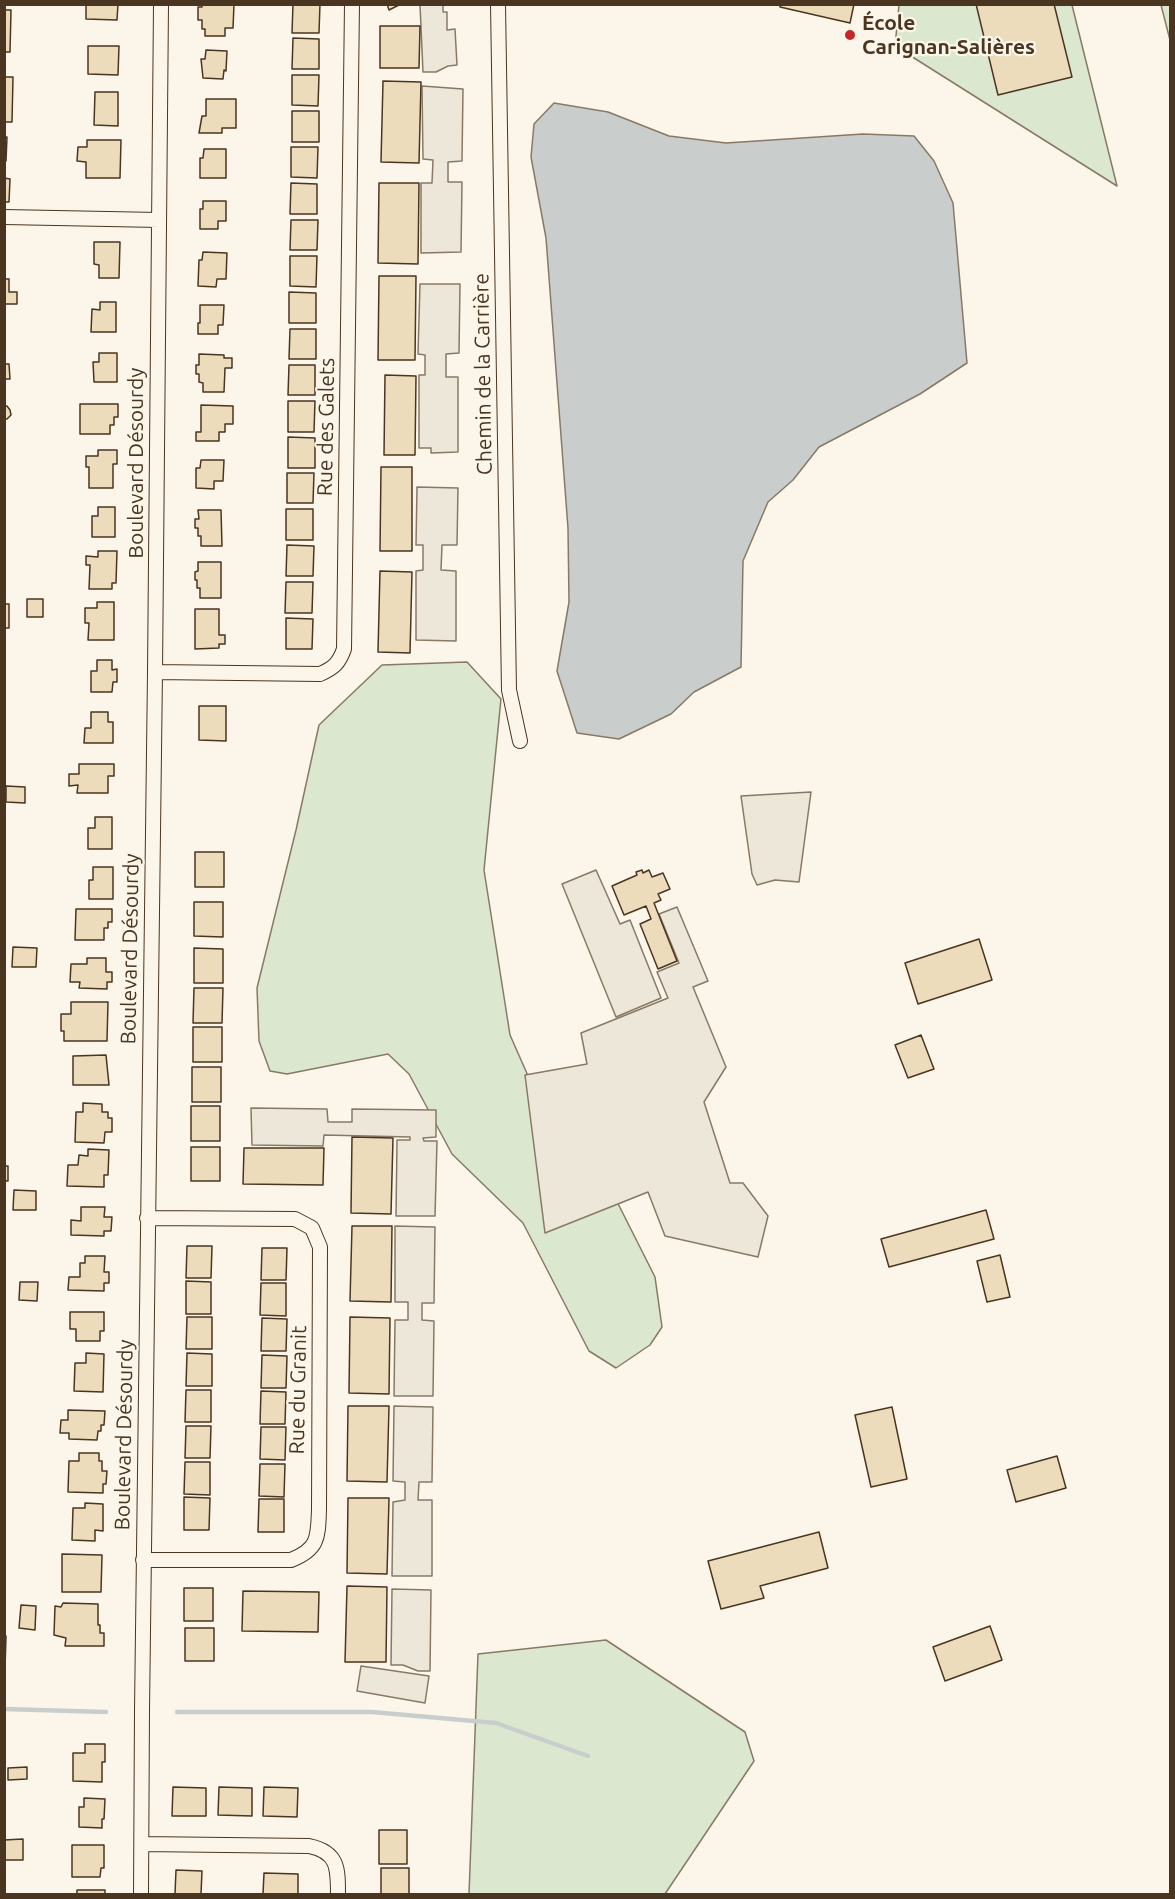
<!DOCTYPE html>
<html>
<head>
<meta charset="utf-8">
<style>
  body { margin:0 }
  #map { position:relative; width:1175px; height:1899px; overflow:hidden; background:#fbf6e9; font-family:Ubuntu,sans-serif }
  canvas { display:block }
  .frame { position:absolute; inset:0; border:6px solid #4a3520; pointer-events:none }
</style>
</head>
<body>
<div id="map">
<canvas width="1175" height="1899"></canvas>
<div class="frame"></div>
</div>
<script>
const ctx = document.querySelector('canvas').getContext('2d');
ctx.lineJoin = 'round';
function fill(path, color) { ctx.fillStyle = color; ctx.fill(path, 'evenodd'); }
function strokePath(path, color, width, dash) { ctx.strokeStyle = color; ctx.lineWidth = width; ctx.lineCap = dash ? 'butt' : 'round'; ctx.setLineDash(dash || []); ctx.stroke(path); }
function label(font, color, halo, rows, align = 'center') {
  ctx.font = font + ' Ubuntu,sans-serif'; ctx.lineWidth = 4.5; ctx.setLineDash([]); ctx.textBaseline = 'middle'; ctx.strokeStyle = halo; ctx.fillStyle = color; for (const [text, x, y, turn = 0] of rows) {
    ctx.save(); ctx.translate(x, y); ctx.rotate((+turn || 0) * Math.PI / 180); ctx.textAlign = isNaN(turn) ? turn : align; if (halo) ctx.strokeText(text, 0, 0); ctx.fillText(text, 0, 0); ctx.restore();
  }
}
const green = new Path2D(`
  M899 5H1072L1117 186 895 46Z
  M1161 5H1170V40Z
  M467 662 501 699 484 870 510 1035 540 1103 596 1160 655 1277 662 1327 650 1345 616 1368 589 1351 523 1223 452 1154 409 1074 388 1054 287 1074 270 1071 259 1041 257 988 296 830 319 725 382 665Z
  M606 1640 745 1732 754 1761 665 1894H469L478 1654Z`);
fill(green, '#dce7d0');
strokePath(green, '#887966', 1.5);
const parking = new Path2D(`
  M420 5H443V12H447V30L455 29 457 65 448 66 436 72H423Z
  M422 86 463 89 462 161 448 162V182H462L461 252 421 253V183H432L433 160 423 159Z
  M420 284H460L459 353 446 354V377H458V452L431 453V448H419V375H425V355L418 354Z
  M417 487 458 488 457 545H442L441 570 456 571V641L416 640V571L423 570V545H416Z
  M811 792 799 882 775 880 757 885 752 874 741 796Z
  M596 870 620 924 630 920 661 998 616 1017 562 884Z
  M677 907 708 981 693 987 726 1067 704 1102 730 1183H743L768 1216 758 1257 665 1236 648 1192 545 1233 525 1075 587 1064 581 1033 668 998 657 972 679 963 659 914Z
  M251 1108 327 1109 328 1122H352V1109L436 1110V1137L423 1138 424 1141H437L435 1216H396L397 1140H410V1137L324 1135 323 1146 252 1145Z
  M395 1226 435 1227 434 1303H422V1320L434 1321 433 1396H394L395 1320H408V1302H395Z
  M394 1406 433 1407 432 1482H419L418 1500H432V1576H392L393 1502 405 1500V1482L393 1481Z
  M392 1589 431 1590 430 1671H418L403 1665H391Z
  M361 1666 429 1676 425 1703 357 1691Z`);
fill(parking, '#ede7d9');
strokePath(parking, '#887966', 1.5);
const water = new Path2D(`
  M554 103 608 112 669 136 726 143 863 134 914 136 934 161 953 203 967 363 920 394 819 447 793 480 768 502 743 561 741 667 694 692 671 714 619 739 577 733 557 671 569 602 568 528 546 238 531 157 534 124Z`);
fill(water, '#c9cecd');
strokePath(water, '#887966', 1.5);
strokePath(new Path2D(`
  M4 1709 106 1712
  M177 1712H372L496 1723 588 1756`), '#c9cecd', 4.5);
const building = new Path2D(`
  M86 4H118L117 20 86 19Z
  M202 4H234L233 28H225V36H205V29H202V20H198V7H202Z
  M293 4H320L319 33H292Z
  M387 4H401L389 10Z
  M780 4H854L850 23 780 7Z
  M976 4H1054L1072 77 998 95Z
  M4 10H11L10 52H4Z
  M380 26H420L419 68H380Z
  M293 38 319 39V69H292Z
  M88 46H119L118 75 88 74Z
  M206 50 227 51 226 71 224 70 223 79 203 78 201 59H205Z
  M292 75H319L318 106 292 105Z
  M4 77H13L12 122H4Z
  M383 81 421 82 419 163 381 162Z
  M95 92H118V126L94 125Z
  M206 99H236V128H222V133H199L202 116H206Z
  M292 111H319V142H292Z
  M4 137H7L6 161H4Z
  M87 140H121L120 178H86V162L77 161 78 147H87Z
  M291 147H318L317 178 291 177Z
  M204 149H226V178H200V158H203Z
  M4 178 10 179 9 202H4Z
  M291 183 317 184V214H290Z
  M379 183H419L418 264 378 263Z
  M203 201H226V221H218V229H200V209H203Z
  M291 220H318L317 250H290Z
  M94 242H120L119 278H99V265L94 264Z
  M203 252 227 253 226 279H217L216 287 198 286 199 260H202Z
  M290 256H317L316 287 290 286Z
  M379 276H416L415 360H378Z
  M4 279H9V292H17V304H4Z
  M289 292 316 293V323H289Z
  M100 302H116V332H91L92 309 100 310Z
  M200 305H224L223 325H218V334H198V323H200Z
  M290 329H316V359H289Z
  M99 353H117V382H94L93 362H99Z
  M199 354 224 355V358H232V368H225L224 392H203V383L199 382V374H196V365H199Z
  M4 364H9L10 379H4Z
  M289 365H315V395H288Z
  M385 375 416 376 415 455H384Z
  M4 393 5 406H7L10 410 11 415 7 419H4Z
  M288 401H315L314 432H288Z
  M80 404H118V417H114V425H110V434H80Z
  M201 405 233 406V424H225V432H219V441H196V432H201Z
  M288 437 315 438V468H288Z
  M98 450H117V464H113V488H89V467H86V456H98Z
  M201 460H224L223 481H214V489L196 488V468H200Z
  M381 467H412V551H380Z
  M287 473H314L313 503H287Z
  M98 507H115V537H92V516H98Z
  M286 509H313V540H286Z
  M198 510H221L222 546H201V536H198V528H195V519H199Z
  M287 545 314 546 313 576H286Z
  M98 551H117L116 583H112V589H89L90 565H86V556L98 557Z
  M198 562H221V598H200V588H197V580H195V572L198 571Z
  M380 571 412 572 410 653 378 652Z
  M286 582H313L312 613H285Z
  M27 599H43V617H27Z
  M97 602H114V640H88L89 623H85V608H97Z
  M4 604H9V628H4Z
  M195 609H219V635H225V644H219V648L195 649Z
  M286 618 313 619 312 649H286Z
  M97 660H112V670L117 669V682H113L112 692H91V671H97Z
  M199 706H226V741L199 740Z
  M91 712H108V722H113V743H84L85 728H91Z
  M79 764H114V776H108V793H77L78 785 69 786V774H79Z
  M6 786 25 787V803L6 802Z
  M95 817H112V849H88V828H95Z
  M195 852H224V887H195Z
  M93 867H113V899H89V880H93Z
  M642 870 643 873 649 870 652 877 663 873 670 889 658 894 661 900 654 903 677 961 658 969 640 924 651 919 646 906 624 915 612 886 637 875 636 872Z
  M194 902H223V937L194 936Z
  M76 909H112V922H108V928H104V940H75Z
  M979 939 992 980 918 1004 905 963Z
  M13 947 37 948 36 967H12Z
  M194 948 223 949V983H194Z
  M87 958H106V972H112V982H107V989L79 988 80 982H70L71 964H87Z
  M194 988H223L222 1023H193Z
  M71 1002H108L107 1041H64V1031H61V1014H71Z
  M193 1027H222V1062H193Z
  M921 1035 934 1069 908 1078 895 1045Z
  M106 1055 109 1085H73V1056Z
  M192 1067H221V1102H192Z
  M83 1103 102 1104V1112H108V1118H112V1132H105L104 1143 75 1142 76 1112H83Z
  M191 1106H220V1141H191Z
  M352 1137 393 1138 391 1214 351 1213Z
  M191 1147H220V1181H191Z
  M244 1148H324L323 1185 243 1184Z
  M88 1149 109 1150 108 1175H104V1187L67 1186 68 1165H78L79 1155 88 1156Z
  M4 1166H8V1181H4Z
  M14 1190 36 1191V1210H13Z
  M81 1207H105L104 1217H112L111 1231H104V1236L71 1235V1220L81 1221Z
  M986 1210 994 1239 889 1267 881 1239Z
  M352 1226H392L391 1302 350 1301Z
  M187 1246H212L211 1278H186Z
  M262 1248H287L286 1280H261Z
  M1000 1255 1010 1297 987 1302 977 1261Z
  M85 1256H105L104 1272H109V1283H104V1291L68 1290 69 1277H80V1263H85Z
  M186 1281 211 1282V1314H186Z
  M20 1282H38L37 1301 19 1300Z
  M261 1283H286V1316L260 1315Z
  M70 1312H104V1331H100V1341H76V1329H70Z
  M187 1317H212V1349H186Z
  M350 1317 390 1318 389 1394 349 1393Z
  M262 1318 287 1319 286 1351H261Z
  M86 1353 104 1354 103 1392 74 1391 75 1363H86Z
  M187 1353 212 1354V1386H186Z
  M262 1355 287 1356 286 1388H261Z
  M186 1390H211V1422H185Z
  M261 1391 286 1392 285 1424H260Z
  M348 1406H389L387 1482 347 1481Z
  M892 1407 907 1479 871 1487 855 1415Z
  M68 1410 105 1411 104 1425H101V1431H98L97 1440 69 1439V1433H60L61 1420H68Z
  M186 1426H211L210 1458H185Z
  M261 1427H286L285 1460 260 1459Z
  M79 1453H99V1461H102V1471H107L106 1484H103V1493L68 1492 69 1461H79Z
  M1057 1456 1066 1488 1016 1502 1007 1470Z
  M185 1462H210V1495L184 1494Z
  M260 1464H285L284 1497 259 1496Z
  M184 1497 210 1498 209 1530H184Z
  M348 1498H389L387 1574 347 1573Z
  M259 1499H284V1532H258Z
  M85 1503 103 1504V1531L95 1530V1541L72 1540 73 1508H85Z
  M819 1532 828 1568 760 1586 764 1598 721 1609 708 1561Z
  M62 1554 102 1555 101 1592H62Z
  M347 1586 387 1587 386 1662H345Z
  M184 1588H213V1621H184Z
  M243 1591 319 1592 318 1632 242 1631Z
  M63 1603 98 1604V1625H100V1633H104V1646H65L66 1638 54 1635 55 1606 61 1607Z
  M21 1605 36 1606 35 1630 19 1628Z
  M990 1626 1002 1660 945 1681 933 1647Z
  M185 1628H214V1661H185Z
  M4 1636H6L5 1669H4Z
  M85 1744H105V1762H102V1782L73 1781V1753H85Z
  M27 1767V1779L8 1780V1768Z
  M173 1787 206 1788V1816H172Z
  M219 1787 252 1788V1816L218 1815Z
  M264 1787 298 1788 297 1817 263 1816Z
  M84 1798 105 1799 104 1819H102V1828L79 1827V1807H84Z
  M379 1830H407V1864H379Z
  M23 1839V1860H4V1840Z
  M72 1845H104V1868H101L100 1877H72Z
  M381 1868H409V1894H381Z
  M176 1870 202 1871 201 1894H175Z
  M264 1873 298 1874V1894H263Z
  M77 1890H105V1894H77Z`);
fill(building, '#ecdcbc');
strokePath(building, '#4a3520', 1.5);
const street = new Path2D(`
  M498 4 509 690 520 741
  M4 217 159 220
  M155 672 320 674C334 668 339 663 344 649L352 4
  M143 1560H291C319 1549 318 1537 319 1509L320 1247 312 1228 295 1219 147 1218
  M142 1844 309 1846C338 1852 338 1868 338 1894
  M141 1894 142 1710 155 672 161 4`);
strokePath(street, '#4a3520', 16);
strokePath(street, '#fbf6e9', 14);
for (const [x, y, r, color] of [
  [850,35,6,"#c62828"]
]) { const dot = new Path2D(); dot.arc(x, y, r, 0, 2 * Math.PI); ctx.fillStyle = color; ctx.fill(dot); strokePath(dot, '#fbf6e9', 2); }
label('bold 21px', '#4a3520', '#fbf6e9', [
  ["École",862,23],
  ["Carignan-Salières",862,47]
], 'left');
label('21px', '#4a3520', '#fbf6e9', [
  ["Chemin de la Carrière",483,374,-91],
  ["Rue des Galets",326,427,-89],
  ["Boulevard Désourdy",136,463,-90],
  ["Boulevard Désourdy",130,949,-89],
  ["Rue du Granit",298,1390,-89],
  ["Boulevard Désourdy",124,1435,-89]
]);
</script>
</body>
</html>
